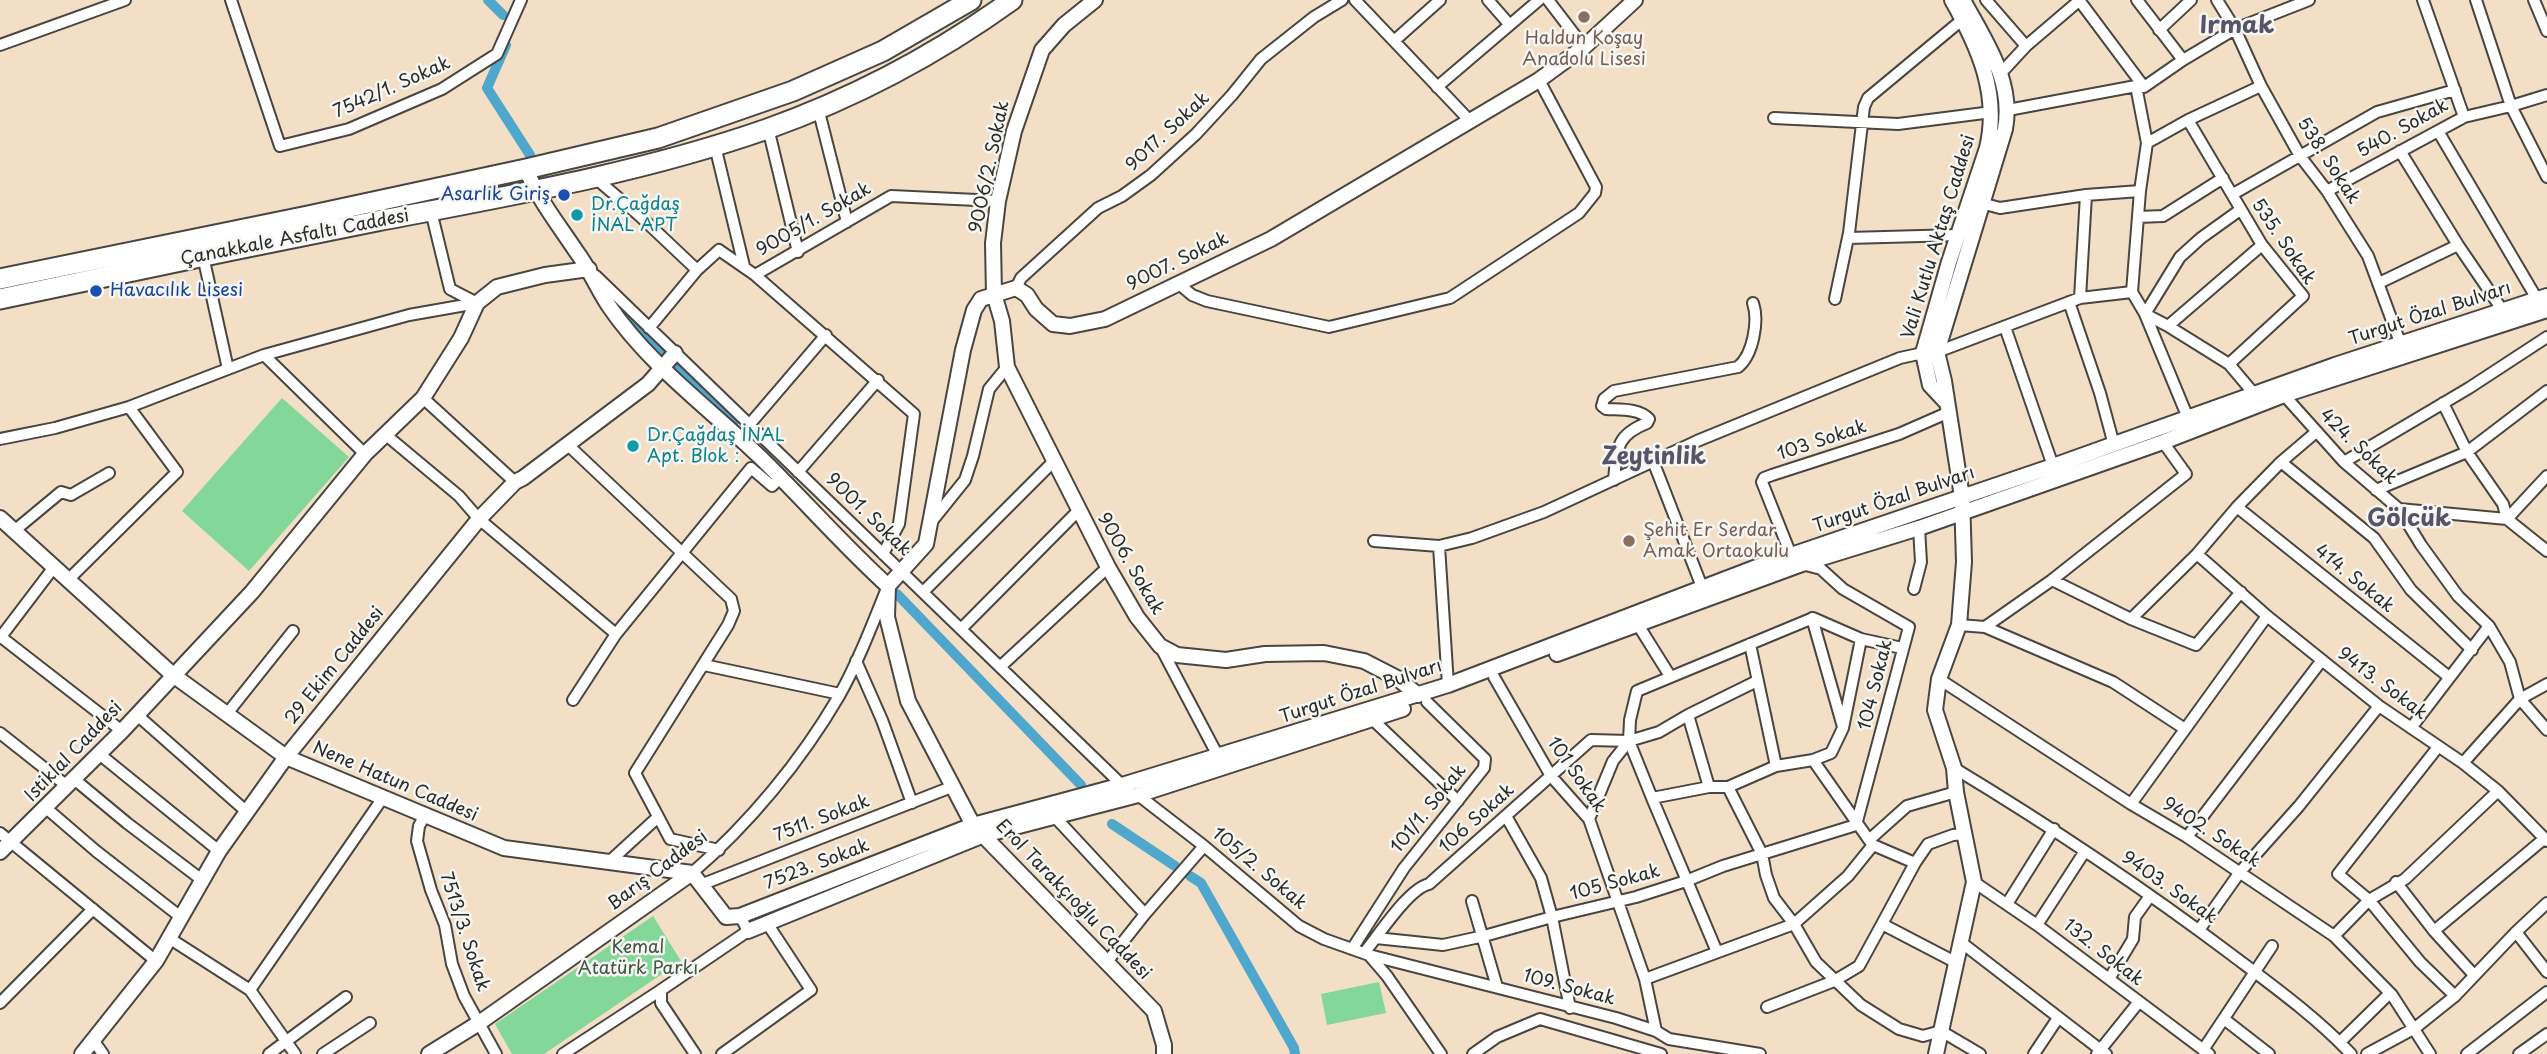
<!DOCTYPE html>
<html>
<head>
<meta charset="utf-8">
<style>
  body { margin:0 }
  canvas { display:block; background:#f2dfc5 }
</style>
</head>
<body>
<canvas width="2547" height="1054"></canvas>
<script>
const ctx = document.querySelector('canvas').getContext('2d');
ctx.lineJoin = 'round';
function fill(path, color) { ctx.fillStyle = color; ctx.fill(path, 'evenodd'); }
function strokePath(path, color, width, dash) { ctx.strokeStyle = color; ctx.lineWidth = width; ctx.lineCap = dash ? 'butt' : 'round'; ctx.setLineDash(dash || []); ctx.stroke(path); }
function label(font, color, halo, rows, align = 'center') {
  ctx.font = font + ' "Playpen Sans",sans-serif'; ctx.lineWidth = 5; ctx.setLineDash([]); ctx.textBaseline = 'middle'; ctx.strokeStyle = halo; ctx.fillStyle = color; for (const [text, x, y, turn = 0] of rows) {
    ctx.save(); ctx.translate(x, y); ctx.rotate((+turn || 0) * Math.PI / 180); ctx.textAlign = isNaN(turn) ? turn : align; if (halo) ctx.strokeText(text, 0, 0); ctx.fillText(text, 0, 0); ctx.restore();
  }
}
fill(new Path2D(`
  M282 398 349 457 249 571 182 511Z
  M653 916 681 961 544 1054H512L495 1024Z
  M1379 982 1386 1013 1327 1025 1321 994Z`), '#83d799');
strokePath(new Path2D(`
  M488 0 503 15
  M506 45 487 88 530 155
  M608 296 663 352
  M675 365 733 424
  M897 594 1081 785
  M1112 824 1175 866
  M1190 876 1201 883 1294 1048 1295 1054`), '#50a7cd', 10);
const street = new Path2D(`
  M231 0 280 146 349 129 442 89 497 54 521 0
  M1355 0 1471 122
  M1488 0 1509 24
  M1548 0 1584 47
  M1986 0 2026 46
  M2079 0 2144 87
  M2137 0 2183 60
  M2217 0 2235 29 2261 86 2300 156 2327 191 2368 256 2401 345
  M2423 0 2464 117
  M2476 0 2511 106 2547 177
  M2534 0 2547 31
  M2159 30 2191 0
  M1394 41 1440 0
  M0 45 125 0
  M2001 73 2026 46 2080 0
  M1437 87 1539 0
  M818 108 847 222
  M2008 110 2136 86 2144 87 2183 60 2235 29 2309 0
  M1774 118 1898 124 1992 112
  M2188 120 2262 245 2303 296 2229 364
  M768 128 798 252
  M2438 131 2537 299
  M2147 143 2188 120 2261 86
  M715 146 744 266
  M2400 151 2458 245 2503 311
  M594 177 641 217 697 270
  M2327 191 2464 117 2511 106 2547 95
  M2233 194 2377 112 2455 90
  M1981 203 2000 208 2086 195 2140 191
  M2240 210 2201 238 2180 257 2145 314 2168 326 2229 364 2255 395
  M431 211 450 289 477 303
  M2138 217 2163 216 2223 178
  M1848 238 1958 235
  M203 256 228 369
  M755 275 891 196 998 201
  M596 276 1122 785
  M2379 283 2458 245
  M1179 284 1192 295 1207 301 1329 327 1450 298 1579 213 1595 193 1596 187 1539 80
  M1016 288 1021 278 1098 208 1122 196 1151 175 1196 134 1232 95 1261 59 1314 17 1342 0
  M2132 292 2140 191 2147 143 2136 86
  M2080 298 2086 195
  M1835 299 1849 233 1864 107 1868 98 1963 19
  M2069 302 2100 393 2114 445
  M2168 326 2262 245
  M2005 327 2053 466
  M649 328 697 270 719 250 755 275 914 414 899 524 883 554
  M1937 352 2080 298 2132 292 2145 314 2188 418
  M264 355 365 454
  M2284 395 2344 462 2399 509 2421 545 2458 596 2489 626 2510 662 2520 699 2547 730
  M423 398 515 482
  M2443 403 2467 452 2503 504 2507 519
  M749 425 826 335
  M386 435 459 496 479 519 616 634
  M0 439 55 428 129 407 264 355 409 315 477 303
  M568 445 731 599 734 611 728 625 635 773 670 839 719 850
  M1653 461 1702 587
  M2281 462 2374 538 2411 590 2472 650
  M2344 462 2469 388 2547 337
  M798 472 878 380
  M1614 480C1617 449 1616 435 1647 423L1649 419C1638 408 1620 410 1606 409L1602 406 1604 399 1614 391 1738 367C1753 355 1759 321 1753 303
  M2376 490 2467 452 2547 391
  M2237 507 2449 677
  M2399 509 2507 519 2547 551
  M2507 519 2547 476
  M932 521 965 480 973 456 989 389 1007 367
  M14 531 61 492 71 495 109 473
  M1374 541 1439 546 1472 538 1544 512 1697 441 1900 358 1923 353
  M1439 546 1448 685
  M2197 554 2267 616 2379 706 2463 763 2498 791 2547 841
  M69 579 177 472 129 407
  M2052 580 2131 619 2197 554 2237 507 2281 462 2315 433
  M1914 589 1921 562 1919 528
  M923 592 1054 461
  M1812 618 1843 727
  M2131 619 2196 645 2241 592
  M1635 620 1670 676
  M1959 625 1985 627 2113 682 2185 729
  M1985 627 2052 580 2186 474 2163 442
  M961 629 1078 511
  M1 637 122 731
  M0 638 54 567
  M1750 644 1776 766
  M1160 646 1218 756
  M856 661 882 720 912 803
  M704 665 840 694
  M1000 667 1108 567
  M1494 677 1551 776 1589 819 1645 979
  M1939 679 2131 804 2187 837 2334 936 2392 995 2430 1054
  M573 700 616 634 751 468 772 486 780 478
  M136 714 247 812
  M226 715 293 631
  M1688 715 1709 787
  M1372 719 1458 801
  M2411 728 2489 626
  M0 733 67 786
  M2438 747 2338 874 2369 900 2420 962 2455 996
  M98 753 219 851
  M1813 760 1831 753 1843 728 1861 639
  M2463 763 2520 699 2547 684
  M1954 768C2050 826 2143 888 2232 955 2273 986 2316 1017 2351 1054
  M74 779 127 823 202 880
  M1728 787 1762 854 1766 875 1774 898 1794 924 1816 962 1861 1005 1899 1029 1923 1036 1941 1031 1980 1054
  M1138 795 1204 846 1299 926 1324 939 1369 955 1387 976 1441 1054
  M1652 798 1717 952
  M2131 804 2267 616
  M46 808 96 851 182 918
  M1054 816 1145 914
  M1506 816 1541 878 1552 917 1570 1008
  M424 817 419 826 417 841 431 890 445 925 452 964 464 996 496 1054
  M1589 819 1613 761 1629 741 1659 732 1688 715 1757 681
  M1856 825 1909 627 1843 589 1821 569 1802 564 1791 555 1762 482 1764 478 1772 475 1899 434 1947 413
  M0 833 156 961
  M2187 837 2322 660
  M1869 840 1813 760 1776 766 1728 787H1709L1652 798 1629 741 1630 720 1637 691 1813 618 1861 639 1902 648
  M1873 845 1915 863 1882 924 1955 962
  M609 862 658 817
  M1915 863 1928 844 1953 835 1966 834
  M692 873C749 824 801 761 839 696 857 664 871 628 885 593
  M1974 882 2037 925 2209 1054
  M2396 882 2434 931 2474 975
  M703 884 954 786
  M1472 901 1497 987
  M2007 904 2054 829
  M2037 925 2085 851
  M2199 930 2240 872 2299 806 2379 706
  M2434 931 2545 838
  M2516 932 2547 972
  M2334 936 2369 900 2405 879 2498 791
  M169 938 250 990 295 1054
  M1376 938 1443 945 1484 936 1552 917 1636 897 1686 881 1723 866 1856 825
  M1962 943 2106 1054
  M1352 949 1404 868 1484 768 1485 759 1427 702
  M1364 953C1379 935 1408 889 1429 884L1591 740 1629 741
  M1369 955 1616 1018 1656 1031 1669 1039 1760 1054
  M1107 962 1145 914 1204 846
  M2109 979 2133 939 2135 917 2150 896
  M250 990 382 799
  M0 1003 93 909
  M1767 1007 1834 981 1859 966 1882 924
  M2224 1019 2269 1054
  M1656 1031 1645 979 1794 924 1848 876 1873 845 1869 840 1907 806 1956 792
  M93 1040 103 1054
  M2340 1042 2390 993
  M2203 1050 2272 946
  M269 1054 346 997
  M323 1054 370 1023
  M563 1054 661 990
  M695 1054 661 1003V990L748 931 740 916
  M722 1054 811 990 767 923
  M1473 1054 1497 1037 1540 1019 1661 1054
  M2034 1054 2058 1018
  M2097 1054 2138 1003
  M2367 1054 2415 1028 2455 996 2516 932 2547 903
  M2467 1054 2547 992
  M2519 1054 2547 1034`);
const secondary = new Path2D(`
  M1095 0 1064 25 1042 50 1014 131 998 201 993 243 994 294 1002 321 1007 367 1108 567 1137 617 1160 646 1177 655 1226 660 1265 654 1324 653 1364 661 1397 678 1418 695
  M526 169C538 199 558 224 576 251 589 268 597 288 609 306 649 365 709 408 760 457 803 499 843 545 888 586L887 617 908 701 973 825 1154 1011 1164 1045V1054
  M1946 402 1930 385 1923 353 1949 262 1987 148C2000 94 1978 46 1952 0
  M0 518 173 675 286 757 504 848 692 873
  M888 586 926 544 963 350 974 310 981 299 1016 288 1027 295 1036 309 1053 324 1070 326 1105 319 1271 239 1539 80 1584 47 1635 0
  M1557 654 1802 564 1919 528 2163 442 2284 395 2547 310
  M0 852 122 731 252 592 365 454 423 398 461 338 477 303 497 287 545 275 589 269
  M692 873 726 917 740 916 973 825 1122 785 1448 685 1762 565 2053 466 2335 365 2547 296
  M748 931 984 835 1138 795 1403 709
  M82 1054 156 961 219 851 286 757 479 519 515 482 523 478 648 384 675 353
  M429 1054 479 1023 692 873
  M1936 1054 1974 882 1956 792 1954 768 1935 710 1939 679 1959 625 1964 562 1962 497 1944 381 1937 352 2005 129C2014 81 1985 41 1963 0`);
const highway = new Path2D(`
  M0 279 308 216 526 169 658 138 793 91 883 51 971 0
  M0 299C126 272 251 246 377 221 508 196 641 173 767 129 854 98 937 54 1012 0`);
strokePath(street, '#494642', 14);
strokePath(secondary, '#494642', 18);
strokePath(highway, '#494642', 23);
strokePath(street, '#fff', 10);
strokePath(secondary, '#fff', 14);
strokePath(highway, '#fff', 19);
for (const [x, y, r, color] of [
  [1584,17,7,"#8d6e63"],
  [564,195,7,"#1a4fb4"],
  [577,215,7,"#0f9aa8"],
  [96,291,7,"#1a4fb4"],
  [633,446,7,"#0f9aa8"],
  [1629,541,7,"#8d6e63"]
]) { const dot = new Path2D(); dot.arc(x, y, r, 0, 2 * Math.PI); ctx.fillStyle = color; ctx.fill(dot); strokePath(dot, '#f6f6f2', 2.5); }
label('18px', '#785e54', '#f6f6f2', [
  ["Haldun Koşay",1584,39],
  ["Anadolu Lisesi",1584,60],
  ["Şehit Er Serdar",1643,531,"left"],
  ["Amak Ortaokulu",1643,552,"left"]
]);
label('18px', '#2b2b2b', '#f6f6f2', [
  ["7542/1. Sokak",392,88,-24],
  ["540. Sokak",2403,129,-29],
  ["9017. Sokak",1168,132,-43],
  ["538. Sokak",2328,161,57],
  ["9006/2. Sokak",990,167,-78],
  ["9005/1. Sokak",814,220,-30],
  ["Vali Kutlu Aktaş Caddesi",1939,237,-73],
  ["Çanakkale Asfaltı Caddesi",295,238,-11],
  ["535. Sokak",2283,242,56],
  ["9007. Sokak",1178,262,-26],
  ["Turgut Özal Bulvarı",2430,314,-18],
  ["103 Sokak",1822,441,-18],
  ["424. Sokak",2358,447,44],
  ["Turgut Özal Bulvarı",1894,500,-19],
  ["9001. Sokak",868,515,44],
  ["9006. Sokak",1130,564,60],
  ["414. Sokak",2354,579,39],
  ["29 Ekim Caddesi",335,666,-51],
  ["9413. Sokak",2382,684,37],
  ["104 Sokak",1876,685,-76],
  ["Turgut Özal Bulvarı",1361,692,-18],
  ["Istiklal Caddesi",74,752,-46],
  ["101 Sokak",1576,775,55],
  ["Nene Hatun Caddesi",395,782,23],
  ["101/1. Sokak",1429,809,-51],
  ["7511. Sokak",822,819,-21],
  ["106 Sokak",1477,819,-42],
  ["9402. Sokak",2211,833,33],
  ["7523. Sokak",817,865,-21],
  ["105/2. Sokak",1259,869,40],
  ["Barış Caddesi",658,871,-37],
  ["105 Sokak",1615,883,-15],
  ["9403. Sokak",2169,888,35],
  ["Erol Tarakçıoğlu Caddesi",1073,900,46],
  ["7513/3. Sokak",464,932,72],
  ["132. Sokak",2103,953,38],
  ["109. Sokak",1569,988,15]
]);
label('18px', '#164399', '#f6f6f2', [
  ["Asarlık Giriş",550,195],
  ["Havacılık Lisesi",110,291,"left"]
], 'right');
label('18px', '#0d838f', '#f6f6f2', [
  ["Dr.Çağdaş",591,205],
  ["İNAL APT",591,226],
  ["Dr.Çağdaş İNAL",647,436],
  ["Apt. Blok :",647,457]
], 'left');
label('18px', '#415646', '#f6f6f2', [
  ["Kemal",638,948],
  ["Atatürk Parkı",638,969]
]);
label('bold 24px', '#575368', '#f6f6f2', [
  ["Irmak",2237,26],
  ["Zeytinlik",1654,457],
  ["Gölcük",2409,519]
]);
</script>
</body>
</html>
